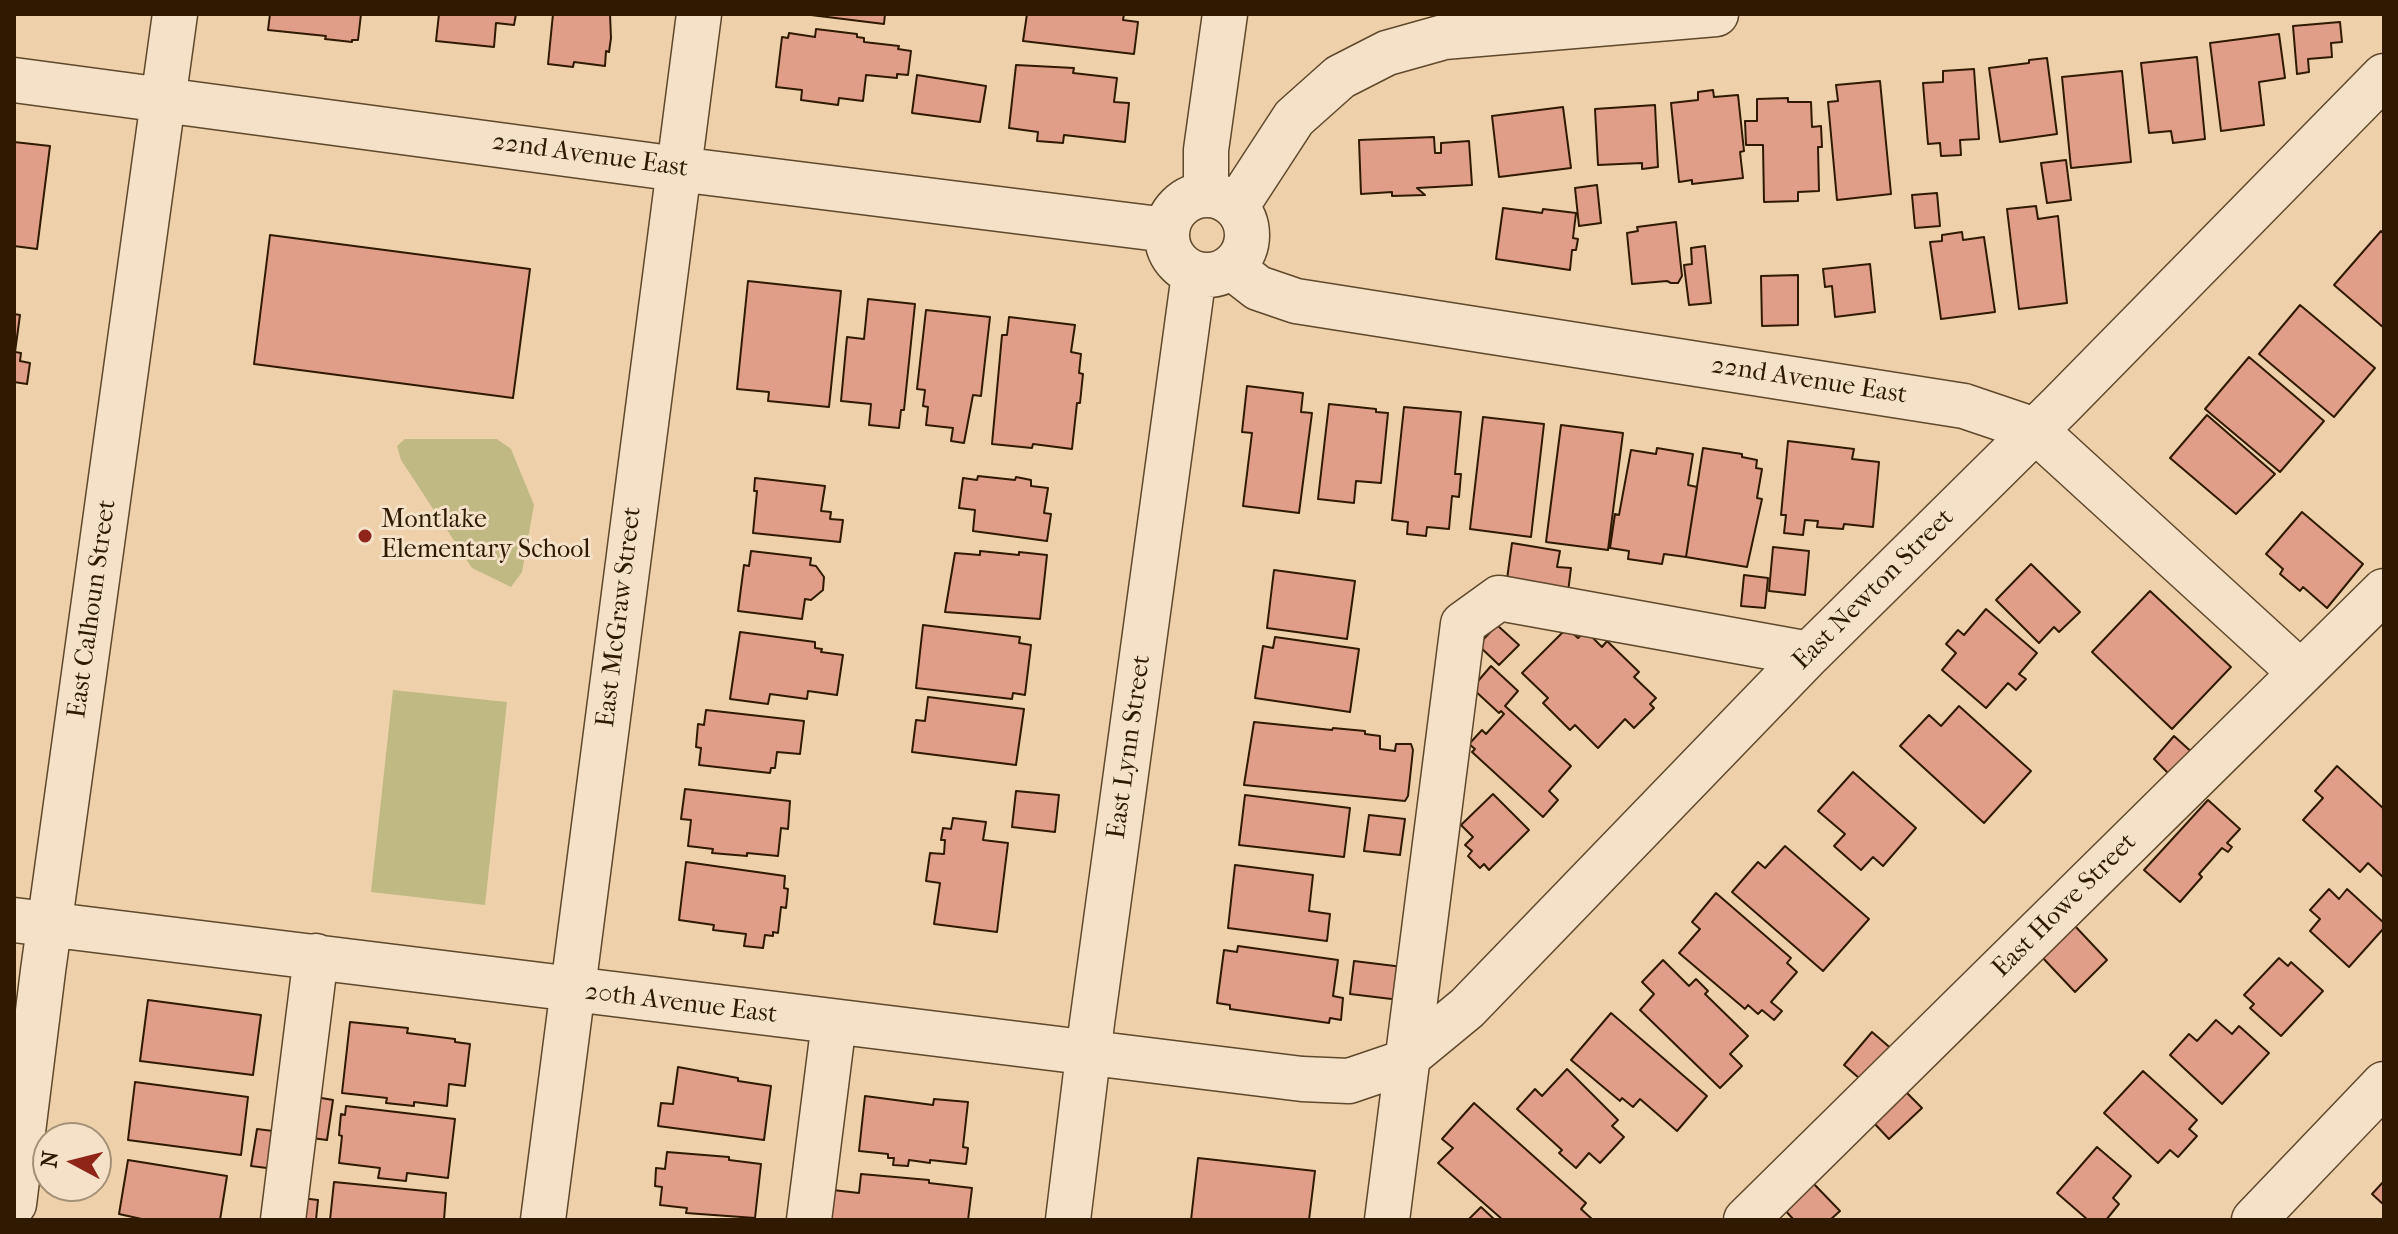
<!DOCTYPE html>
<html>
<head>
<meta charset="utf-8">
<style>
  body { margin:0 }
  #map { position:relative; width:2398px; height:1234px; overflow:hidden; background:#eed1aa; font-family:"IM FELL French Canon",serif }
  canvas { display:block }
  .frame { position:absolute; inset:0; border:16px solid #2f1a01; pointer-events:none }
  .north { position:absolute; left:32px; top:1122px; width:80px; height:80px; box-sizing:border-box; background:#f4e1c8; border:2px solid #a59178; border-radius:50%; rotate:277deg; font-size:22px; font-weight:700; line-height:32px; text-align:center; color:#2f1a01 }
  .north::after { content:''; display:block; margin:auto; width:28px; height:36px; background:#8f2418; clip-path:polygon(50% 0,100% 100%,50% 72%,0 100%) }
</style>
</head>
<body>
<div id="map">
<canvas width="2398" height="1234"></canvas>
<div class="frame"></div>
<div class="north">N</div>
</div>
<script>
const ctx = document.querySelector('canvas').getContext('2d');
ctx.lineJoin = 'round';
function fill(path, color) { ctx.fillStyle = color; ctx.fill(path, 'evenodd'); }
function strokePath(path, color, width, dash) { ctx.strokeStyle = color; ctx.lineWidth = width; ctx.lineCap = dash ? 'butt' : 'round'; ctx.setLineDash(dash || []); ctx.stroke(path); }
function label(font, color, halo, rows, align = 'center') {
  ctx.font = font + ' "IM FELL French Canon",serif'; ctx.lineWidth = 6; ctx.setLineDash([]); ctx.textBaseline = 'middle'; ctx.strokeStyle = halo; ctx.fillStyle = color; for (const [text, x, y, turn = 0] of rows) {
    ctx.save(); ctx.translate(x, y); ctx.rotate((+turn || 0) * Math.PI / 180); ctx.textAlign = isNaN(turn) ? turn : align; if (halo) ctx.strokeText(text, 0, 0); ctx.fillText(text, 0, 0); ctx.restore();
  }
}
fill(new Path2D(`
  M405 439H497L511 449 534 505 522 572 511 587 472 568 401 460 397 446Z
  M393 690 507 702 485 905 371 892Z`), '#c0b984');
const building = new Path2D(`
  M270 14H361L358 40H352V42L325 39 326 36 268 30Z
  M439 14H516L514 25 496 23 494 47 436 41Z
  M553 14H610L611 38 609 52 606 51 605 66 574 62 573 67 548 64Z
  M803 14H885L884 24Z
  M1027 14H1124L1123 20 1138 22 1134 54 1023 41Z
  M2340 22 2342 42 2331 43 2332 57 2308 59 2309 72 2297 74 2293 26Z
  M816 29 857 34V37L864 38V42L899 46 898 49 911 51 908 75 897 74V78L866 75 863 101 839 98 838 105 801 100 802 90 776 87 782 37 788 38 789 33 815 37Z
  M2279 34 2285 78 2259 82 2264 125 2221 131 2210 43Z
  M2197 57 2205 139 2173 143 2171 131 2149 133 2141 63Z
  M2047 58 2057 134 2000 142 1989 68 2029 63V60Z
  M1016 65 1074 68 1073 73 1117 78 1114 102 1129 103 1125 142 1064 135 1063 143 1037 141 1038 132 1009 128Z
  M1974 69 1979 139 1960 140 1961 155 1941 156 1940 143 1928 144 1923 83 1943 82V71Z
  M2122 71 2131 162 2071 168 2062 77Z
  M917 75 986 86 980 122 912 113Z
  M1880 81 1891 194 1837 200 1828 102 1838 101 1836 85Z
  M1713 90 1714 97 1738 95 1744 151 1740 152 1743 178 1692 184V180L1679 182 1671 103 1698 100V92Z
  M1788 98V102H1811L1812 127 1821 126 1822 147H1818L1819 191 1798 192V201L1764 202 1763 145H1746L1745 121H1757V99Z
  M1655 105 1658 167 1642 169V163L1598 165 1595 109Z
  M1563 107 1571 168 1499 177 1492 116Z
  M1434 137 1435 153H1441V143L1469 141 1472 185 1417 188 1425 195 1392 196V192L1361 194 1359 140Z
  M14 142 50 146 37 249 14 246Z
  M2066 160 2071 200 2047 203 2041 163Z
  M1597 185 1601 223 1579 226 1575 188Z
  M1937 193 1940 226 1915 228 1912 195Z
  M2036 206 2038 219 2058 216 2067 303 2019 309 2007 209Z
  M1503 208 1542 213 1543 209 1576 213 1573 238 1578 239 1576 250H1572L1570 270 1496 259Z
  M1676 222 1682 276 1678 283H1671L1667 281 1632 284 1627 233 1638 231 1637 227Z
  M2381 231 2384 234V328L2334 285Z
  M1962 232 1963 240 1984 237 1995 312 1941 319 1930 242 1942 241V235Z
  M270 235 530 269 513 398 254 364Z
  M1705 246 1711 303 1689 305 1684 265 1692 264 1691 248Z
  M1870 264 1875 312 1835 317 1832 286 1825 287 1823 269Z
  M1798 275V325L1762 326 1761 276Z
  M748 281 841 291 829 407 768 401 769 392 737 389Z
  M868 299 915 304 904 410H901L899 428 869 425 871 404 841 401 847 337 864 339Z
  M2300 305 2375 368 2334 417 2259 354Z
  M926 310 990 317 981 396 973 395 964 443 951 441 953 428 926 425 928 407 923 406 925 390 917 389Z
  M14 314 20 315 15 352 21 353 20 361 30 363 27 384 14 382Z
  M1009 317 1075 325 1071 352 1081 354 1079 373 1083 374 1080 403H1077L1072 449 1033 444 1032 448 992 444 1002 335H1007Z
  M2249 357 2324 421 2280 472 2205 409Z
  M1247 386 1303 393 1301 412 1312 413 1299 513 1243 506 1252 433 1242 432Z
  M1329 404 1376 409V412L1388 413 1381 483 1356 481 1354 503 1318 499Z
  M1404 407 1461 412 1455 474H1461L1459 497 1452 496 1449 529 1427 527 1426 536 1407 534 1408 522 1392 520Z
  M2207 415 2275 474 2236 514 2170 458Z
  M1483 417 1544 424 1531 537 1470 529Z
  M1561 425 1623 433 1608 550 1546 542Z
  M1788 441 1854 449 1852 459 1879 462 1873 527 1844 524 1843 529 1817 527 1818 521 1805 520 1803 535 1784 533 1786 515H1781Z
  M1657 448 1693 454 1688 485 1697 487 1686 557 1664 554 1662 564 1628 559 1629 551 1610 548 1615 514 1619 515 1631 450 1656 454Z
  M1703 448 1742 454V457L1757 460 1756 468 1762 469 1757 498 1762 499 1747 567 1686 557Z
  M978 476 1015 480 1016 477 1031 480V486L1048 488 1044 513 1051 514 1047 541 973 531 975 510 959 508 963 478 977 480Z
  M755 478 825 486 821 511 831 512 830 519 843 520 840 542 753 533 757 491H754Z
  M2302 512 2363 564 2327 608 2303 587 2300 591 2280 574 2283 569 2266 554Z
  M1512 543 1560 551 1557 567 1571 568 1568 592 1507 579Z
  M1773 547 1809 551 1805 595 1769 591Z
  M751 551 811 558 810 565 816 566 824 577 823 590 811 600 805 599 802 619 738 611 744 565 749 566Z
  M980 551 1019 555V552L1047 555 1040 619 945 612 955 553 980 555Z
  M2031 564 2080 612 2059 632 2054 627 2039 643 1996 600Z
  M1274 570 1355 581 1347 639 1267 628Z
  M1744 575 1768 578 1765 608 1741 606Z
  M2150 591 2231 667 2172 729 2092 652Z
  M1986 609 2037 653 2019 674 2026 679 2016 690 2008 683 1986 708 1942 670 1956 653 1946 644 1958 630 1964 635Z
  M923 625 1020 637 1019 643 1031 645 1025 695 1013 693 1012 699 916 688Z
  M1497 625 1519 645 1499 665 1478 645Z
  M1567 628 1578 638 1586 631 1602 647 1607 641 1639 672 1634 677 1656 698 1650 704 1654 708 1634 728 1625 719 1598 748 1575 725 1570 730 1543 703 1548 698 1522 673Z
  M740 632 815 642V648L822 649 821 652 843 655 837 695 808 691 807 699 770 694 768 704 730 699Z
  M1275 637 1359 649 1350 712 1255 698 1263 646 1273 648Z
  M1491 666 1518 691 1505 706 1571 766 1549 791 1558 800 1543 817 1472 752 1475 749 1469 744 1482 730 1486 734 1504 714 1501 711 1499 713 1472 688Z
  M928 697 1024 709 1016 765 912 752 916 720 925 721Z
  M1959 706 2031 771 1984 823 1900 746 1929 715 1941 726Z
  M706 710 804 721 800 754 777 752 775 768H771L770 773 699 765 701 748 696 747 698 724 704 725Z
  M1254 722 1332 730 1333 728 1365 731V734L1380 736V749L1395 751 1396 744H1411L1413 750 1408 796 1405 801 1244 785Z
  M2174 736 2196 756 2174 779 2154 759Z
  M2337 766 2384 809V878L2368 863 2360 872 2303 820 2323 798 2315 791Z
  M1853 772 1916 828 1883 866 1873 857 1861 870 1834 846 1845 834 1818 811Z
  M685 789 790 801 788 829 781 828 778 856 747 853V856L712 853 713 849 688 846 691 820 681 819Z
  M1016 791 1059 795 1055 832 1012 827Z
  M1493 794 1529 830 1489 870 1484 864 1480 868 1468 856 1472 851 1465 845 1473 837 1461 825Z
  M1245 795 1350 808 1344 857 1239 845Z
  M2208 800 2240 829 2227 843 2232 847 2228 852 2222 848 2199 874 2202 877 2180 902 2144 870Z
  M1369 815 1405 819 1400 855 1364 851Z
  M953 818 986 822 983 840 1008 843 997 932 934 924 940 883 926 881 930 853 944 854 945 840H941L943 828 951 829Z
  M1785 846 1869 919 1823 971 1732 892 1758 862 1765 868Z
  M686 862 785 876 784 888 788 889 786 908 781 907 778 933 773 932V936L765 935 763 948 744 946 746 934 713 930 714 925 679 920Z
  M1235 865 1313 875 1309 911 1330 914 1327 941 1228 928Z
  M2329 889 2339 899 2347 889 2384 923V928L2349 967 2310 931 2320 919 2310 910Z
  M1716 893 1791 958 1787 963 1797 972 1771 1002 1782 1011 1774 1020 1762 1010 1758 1014 1748 1005 1745 1009 1679 953 1700 929 1692 922Z
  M2074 925 2107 960 2075 992 2041 956Z
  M1238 946 1338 960 1333 996 1343 998 1341 1020 1330 1018 1329 1023 1230 1009V1005L1217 1003 1224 950 1237 952Z
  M2279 958 2288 966 2291 962 2323 991 2281 1036 2250 1008 2254 1004 2244 995Z
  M1663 960 1689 986 1696 979 1708 991 1705 994 1748 1036 1730 1054 1742 1066 1720 1088 1640 1010 1654 994 1642 982Z
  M1354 961 1403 967 1400 1000 1350 994Z
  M148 1000 261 1015 253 1075 140 1061Z
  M1611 1013 1707 1096 1677 1131 1640 1099 1633 1107 1622 1098 1620 1101 1571 1060Z
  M2216 1020 2232 1034 2239 1026 2269 1053 2222 1104 2170 1055 2189 1034 2197 1041Z
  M350 1022 408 1028 407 1033 455 1039V1042L470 1044 465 1086 449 1084 447 1106 414 1102V1106L386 1103 387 1098 342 1093Z
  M1872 1032 1894 1051 1866 1084 1844 1065Z
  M678 1067 738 1078V1081L771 1086 764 1140 658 1126 661 1103 673 1104Z
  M1567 1069 1618 1120 1612 1126 1624 1137 1600 1163 1589 1153 1576 1168 1559 1153 1562 1150 1517 1109 1535 1089 1542 1096Z
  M2143 1071 2197 1120 2189 1129 2197 1136 2178 1157 2170 1150 2158 1163 2104 1113Z
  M135 1082 248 1097 241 1155 128 1140Z
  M1906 1092 1922 1108 1889 1139 1873 1122Z
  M310 1096 333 1100 327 1140 304 1137Z
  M865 1096 933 1105 934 1099 968 1102 963 1147 968 1148 966 1164 930 1160V1163L909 1160 908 1166 893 1165 894 1158H888V1154L859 1151Z
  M1474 1103 1586 1203 1581 1209 1593 1220H1503L1438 1163 1453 1148 1442 1139Z
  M346 1106 455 1119 448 1178 407 1173 406 1181 378 1178 380 1168 339 1163 342 1136 339 1135 341 1114 345 1115Z
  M257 1129 281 1132 275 1169 251 1166Z
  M2097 1147 2131 1176 2113 1198 2119 1204 2106 1220H2088L2057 1193Z
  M667 1152 729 1157V1160L761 1164 755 1218 686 1213 687 1208 660 1205 662 1187 655 1186 656 1168 665 1169Z
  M1198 1158 1315 1171 1309 1220H1191Z
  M128 1160 227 1176 220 1220H146L119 1214Z
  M861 1174 929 1180V1183L972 1188 968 1220H821L824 1189 859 1193Z
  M1811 1181 1840 1211 1830 1220H1794L1783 1208Z
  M2384 1181V1205L2372 1194Z
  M334 1182 446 1193 444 1220H330Z
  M293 1197 318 1200 316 1220H290Z
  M1481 1207 1495 1220H1468Z`);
fill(building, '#e09e88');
strokePath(building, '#2f1a01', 2);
const minor = new Path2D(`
  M14 80 678 169 1167 230
  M1167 235a40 40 0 1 1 80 0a40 40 0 1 1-80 0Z
  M1206 195V150L1225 14
  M1236 207 1294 118 1340 77 1387 53 1444 37 1716 14
  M1231 267 1258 288 1296 301 1964 406 2035 430 2301 673
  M14 920 1302 1079 1349 1081 1399 1064 1467 1008 1809 654 2061 405 2384 76
  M14 1204 43 971 175 14
  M283 1220 316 956
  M543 1220 699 14
  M809 1220 834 1022
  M1068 1220 1092 1023 1194 274
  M1387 1220 1463 624 1499 598 1809 654
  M1746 1220 2384 591
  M2254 1220 2384 1084`);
strokePath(minor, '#5f482b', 47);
strokePath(minor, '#f4e1c8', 44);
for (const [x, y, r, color] of [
  [365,536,8,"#8f2418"]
]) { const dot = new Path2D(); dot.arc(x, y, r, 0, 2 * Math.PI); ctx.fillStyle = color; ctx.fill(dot); strokePath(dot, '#f4e1c8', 3); }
label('26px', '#2f1a01', '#f4e1c8', [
  ["22nd Avenue East",590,156,8],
  ["22nd Avenue East",1809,381,9],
  ["East Newton Street",1874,590,-45],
  ["East Calhoun Street",93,609,-82],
  ["East McGraw Street",620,617,-83],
  ["East Lynn Street",1130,747,-82],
  ["East Howe Street",2065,906,-45],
  ["20th Avenue East",681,1004,7]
]);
label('26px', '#2f1a01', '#f4e1c8', [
  ["Montlake",381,521],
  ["Elementary School",381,551]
], 'left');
</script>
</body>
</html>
